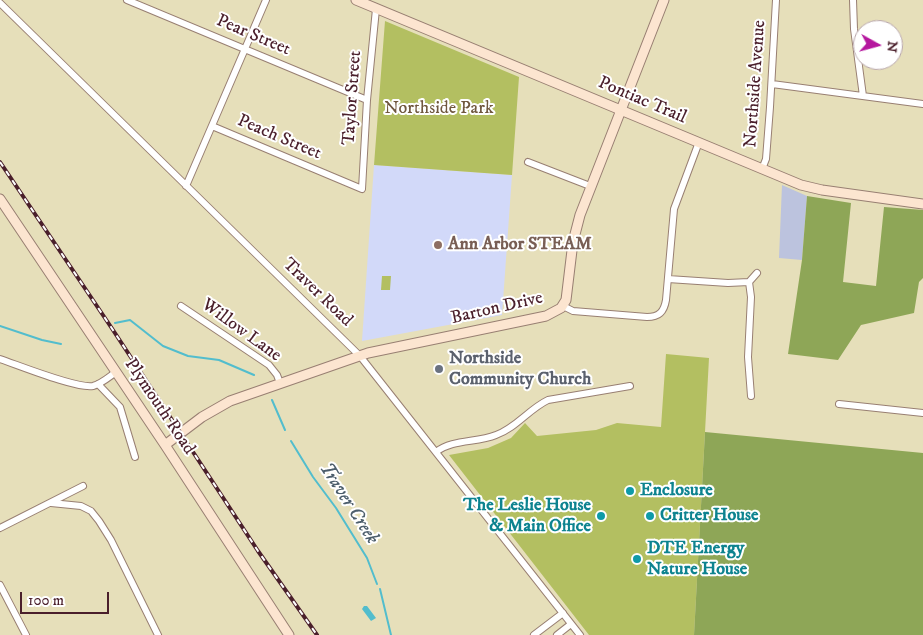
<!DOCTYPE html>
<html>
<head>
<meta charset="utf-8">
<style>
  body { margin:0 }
  #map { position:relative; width:923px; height:635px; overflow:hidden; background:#e6dfba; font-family:"IM FELL DW Pica",serif }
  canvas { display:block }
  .north { position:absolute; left:853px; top:20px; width:50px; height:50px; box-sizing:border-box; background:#fff; border:1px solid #b7a5aa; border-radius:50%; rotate:97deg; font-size:14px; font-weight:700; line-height:20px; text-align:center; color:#4a1f2b }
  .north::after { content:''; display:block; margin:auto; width:18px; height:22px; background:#b5179e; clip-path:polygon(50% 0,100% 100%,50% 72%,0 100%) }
  .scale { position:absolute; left:20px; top:592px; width:89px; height:22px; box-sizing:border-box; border:2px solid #4a1f2b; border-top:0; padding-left:6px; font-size:15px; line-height:18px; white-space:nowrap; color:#4a1f2b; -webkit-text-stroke:4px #fff; paint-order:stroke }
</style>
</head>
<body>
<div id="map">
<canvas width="923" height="635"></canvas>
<div class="north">N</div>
<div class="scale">100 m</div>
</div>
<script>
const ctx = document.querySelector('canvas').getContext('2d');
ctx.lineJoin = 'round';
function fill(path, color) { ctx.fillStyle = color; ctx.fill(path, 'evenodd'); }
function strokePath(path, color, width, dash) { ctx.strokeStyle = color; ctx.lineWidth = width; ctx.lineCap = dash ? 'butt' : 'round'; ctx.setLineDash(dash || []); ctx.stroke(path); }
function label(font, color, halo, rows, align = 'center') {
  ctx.font = font + ' "IM FELL DW Pica",serif'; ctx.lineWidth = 4; ctx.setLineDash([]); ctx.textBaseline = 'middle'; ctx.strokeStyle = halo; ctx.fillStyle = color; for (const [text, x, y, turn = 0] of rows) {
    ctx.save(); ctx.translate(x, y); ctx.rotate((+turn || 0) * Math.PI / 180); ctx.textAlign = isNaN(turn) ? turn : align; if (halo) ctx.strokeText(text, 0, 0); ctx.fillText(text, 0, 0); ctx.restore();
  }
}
fill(new Path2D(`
  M374 165 512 175 502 315 362 341Z`), '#d2d9f9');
fill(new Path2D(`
  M782 185 807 196 802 260 779 258Z`), '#bcc3de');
fill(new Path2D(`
  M385 21 519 77 512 175 374 165Z
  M382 276H391L390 290H381Z
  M666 354 709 358 694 635H589L449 455 488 448 511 438 525 423 537 436 596 430 617 423 661 427Z`), '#b3bf61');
fill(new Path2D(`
  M807 196 851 203 843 282 876 286 884 207 923 210V278L919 282 914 313 861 325 838 360 788 354 802 260Z
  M705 432 923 453V635H694Z`), '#8ea657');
fill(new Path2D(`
  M364 606H367L376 618 371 621 362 609Z`), '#52bdcd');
strokePath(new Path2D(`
  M115 323 130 320 163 346 188 356 219 360 254 375
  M0 326 42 340 61 344
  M272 400 285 430
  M291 441 313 477 336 508 367 558 377 584
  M380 589 391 635`), '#52bdcd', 2);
const street = new Path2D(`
  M127 0 367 100
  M853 0 854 29 863 96
  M0 3 360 356 580 635
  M772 84 923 104
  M212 126 362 189 367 100 376 9
  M528 162 590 186
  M762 169 766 159 770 107 776 0
  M186 186 266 0
  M668 279 728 283 749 282 751 297 748 357 751 396
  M749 282 757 273
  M181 306 269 365 277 375 280 383
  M563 306 573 311 647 317C659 317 664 312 666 300L674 209 699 142
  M0 359C18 365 77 389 93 386 101 384 109 377 116 372
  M98 384 120 407 135 457
  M839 404 923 413
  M436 452C453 439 476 443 496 435 516 428 529 409 548 400L630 386
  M51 503 81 506 91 511 99 521 111 540 158 635
  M0 528 83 486
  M0 585 26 635
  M534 635 563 613
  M557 635 571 624`);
const secondary = new Path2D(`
  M356 0 801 185 822 190 923 204
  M0 199 165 445 289 635
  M165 445 202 417 230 401 368 353 546 316 561 308 566 300 573 242 580 215 664 0`);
strokePath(street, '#987f72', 8);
strokePath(secondary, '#987f72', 11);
strokePath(street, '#fff', 6);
strokePath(secondary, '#fce5d0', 9);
const rail = new Path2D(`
  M0 162 111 327 258 551 317 635`);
strokePath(rail, '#4a1f2b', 4);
strokePath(rail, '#fff', 2, [5.5]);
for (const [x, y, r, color] of [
  [438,245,5,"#8d6e63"],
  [439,369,5,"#6b7280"],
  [630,491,5,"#0f9aa8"],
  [601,516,5,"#0f9aa8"],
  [650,516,5,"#0f9aa8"],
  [637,559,5,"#0f9aa8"]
]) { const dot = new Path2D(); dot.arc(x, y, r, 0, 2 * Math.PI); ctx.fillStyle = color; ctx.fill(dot); strokePath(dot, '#fff', 2); }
label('18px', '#4a1f2b', '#fff', [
  ["Pear Street",253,36,23],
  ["Northside Avenue",756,84,-86],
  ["Taylor Street",353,98,-86],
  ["Pontiac Trail",642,101,23],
  ["Peach Street",279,138,23],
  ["Traver Road",317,293,44],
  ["Barton Drive",497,309,-13],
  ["Willow Lane",241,331,36],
  ["Plymouth Road",159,407,56]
]);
label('18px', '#6f573e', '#fff', [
  ["Northside Park",439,109]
]);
label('bold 18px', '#785e54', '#fff', [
  ["Ann Arbor STEAM",448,245]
], 'left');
label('bold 18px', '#5b616d', '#fff', [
  ["Northside",449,359],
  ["Community Church",449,380]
], 'left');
label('bold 18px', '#0d838f', '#fff', [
  ["Enclosure",640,491],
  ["The Leslie House",591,506,"right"],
  ["& Main Office",591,527,"right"],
  ["Critter House",660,516],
  ["DTE Energy",647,549],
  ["Nature House",647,570]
], 'left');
label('italic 19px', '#4d5e6c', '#fff', [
  ["Traver Creek",348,504,57]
]);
</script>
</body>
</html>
